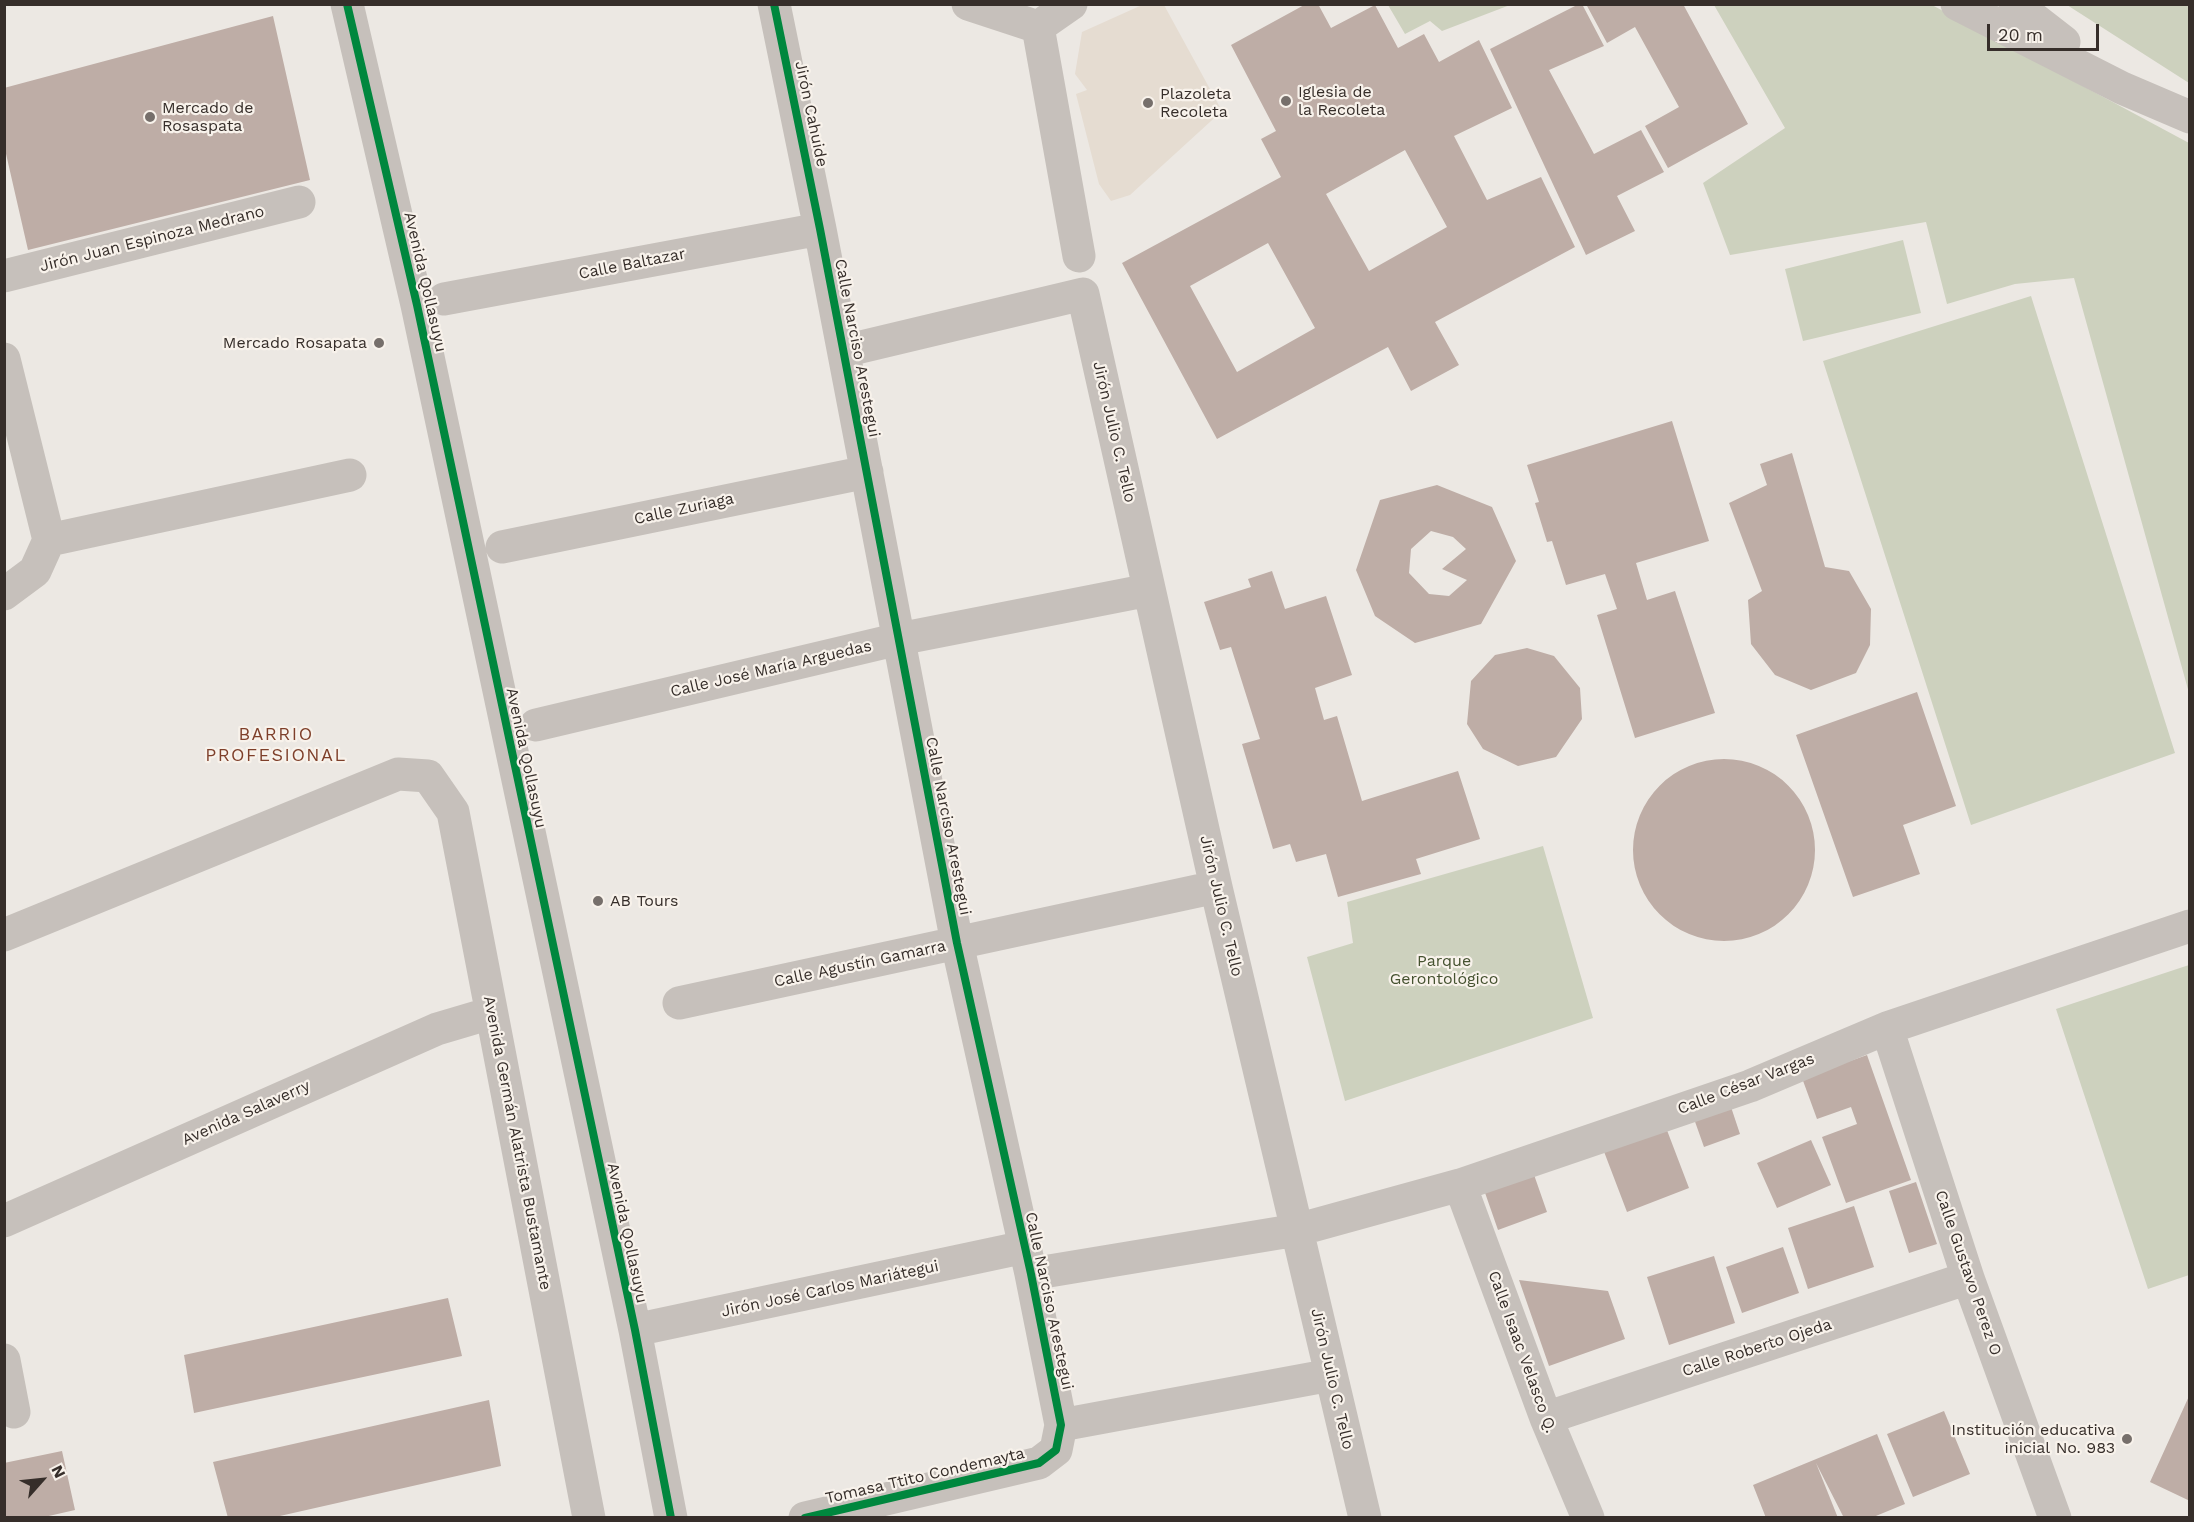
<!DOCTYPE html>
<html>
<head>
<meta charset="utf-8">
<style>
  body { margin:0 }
  #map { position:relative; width:2194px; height:1522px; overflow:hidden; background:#ece8e3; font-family:"Work Sans",sans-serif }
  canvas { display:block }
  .frame { position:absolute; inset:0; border:6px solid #362e2a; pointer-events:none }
  .north { position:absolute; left:12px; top:1450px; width:60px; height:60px; -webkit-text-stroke:4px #f8f2eb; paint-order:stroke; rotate:63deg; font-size:16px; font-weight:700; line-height:24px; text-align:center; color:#362e2a }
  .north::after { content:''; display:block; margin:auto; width:21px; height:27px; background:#362e2a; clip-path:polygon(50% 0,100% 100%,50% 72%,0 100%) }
  .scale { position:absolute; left:1987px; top:24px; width:112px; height:27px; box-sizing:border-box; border:3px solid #362e2a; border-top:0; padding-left:8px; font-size:18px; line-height:21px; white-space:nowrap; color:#362e2a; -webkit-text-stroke:4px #f8f2eb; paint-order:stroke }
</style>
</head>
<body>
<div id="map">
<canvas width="2194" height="1522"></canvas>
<div class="frame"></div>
<div class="north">N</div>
<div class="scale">20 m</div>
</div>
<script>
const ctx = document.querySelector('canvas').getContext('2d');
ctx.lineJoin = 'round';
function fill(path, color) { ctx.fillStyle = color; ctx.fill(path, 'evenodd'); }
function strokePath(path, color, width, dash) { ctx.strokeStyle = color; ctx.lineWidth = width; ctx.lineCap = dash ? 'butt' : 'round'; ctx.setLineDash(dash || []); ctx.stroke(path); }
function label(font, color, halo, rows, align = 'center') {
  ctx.font = font + ' "Work Sans",sans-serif'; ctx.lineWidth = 4.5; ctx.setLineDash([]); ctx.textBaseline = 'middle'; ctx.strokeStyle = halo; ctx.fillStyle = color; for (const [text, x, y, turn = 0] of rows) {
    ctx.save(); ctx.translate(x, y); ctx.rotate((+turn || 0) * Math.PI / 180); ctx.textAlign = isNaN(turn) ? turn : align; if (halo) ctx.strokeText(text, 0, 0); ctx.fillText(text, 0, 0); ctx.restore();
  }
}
fill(new Path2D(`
  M1388 5H1510L1442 31 1430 21 1405 34Z
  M1714 5H1932L2189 143V693L2074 278 2015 284 1947 304 1926 222 1730 255 1703 183 1785 128Z
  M2067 5H2189V83Z
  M1903 240 1921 313 1803 341 1785 269Z
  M2031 296 2175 753 1971 825 1823 361Z
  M1543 846 1593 1018 1345 1101 1307 957 1353 943 1347 902Z
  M2189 965V1275L2148 1289 2056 1009Z`), '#cdd1be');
fill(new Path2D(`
  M1142 5H1164L1222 111 1130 195 1111 201 1099 184 1076 94 1087 90 1075 74 1082 32Z`), '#e5dcd1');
fill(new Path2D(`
  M1306 4H1318L1331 28 1375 5 1398 48 1424 34 1439 62 1479 40 1512 108 1454 136 1487 200 1541 177 1575 247 1435 322 1459 365 1411 391 1388 347 1217 439 1122 263 1281 177 1261 139 1276 131 1231 45ZM1405 150 1447 227 1369 271 1326 194ZM1268 243 1315 328 1237 372 1190 286Z
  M1579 4H1582L1604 46 1549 70 1594 154 1641 130 1664 172 1617 196 1635 231 1586 255 1490 49Z
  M1586 4H1683L1748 124 1668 168 1645 126 1679 107 1635 27 1607 43Z
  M273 16 310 180 28 250 4 145V88Z
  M1672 421 1709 541 1636 563 1647 600 1675 591 1715 713 1635 738 1597 615 1617 609 1605 574 1566 585 1552 541 1547 542 1535 503 1539 502 1527 465Z
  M1792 453 1825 567 1849 571 1871 609 1870 645 1856 673 1811 690 1775 675 1751 644 1748 600 1762 591 1729 503 1767 485 1760 464Z
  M1437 485 1492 507 1516 561 1481 624 1415 643 1375 616 1356 570 1380 500ZM1431 531 1453 537 1466 549 1442 569 1467 580 1449 596 1429 594 1409 573 1411 549Z
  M1272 571 1285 609 1326 596 1352 675 1315 688 1324 720 1337 716 1362 801 1458 771 1480 839 1416 859 1421 874 1338 897 1326 854 1296 862 1290 844 1273 849 1242 744 1260 739 1231 647 1220 650 1204 602 1251 587 1248 579Z
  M1527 648 1554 656 1580 688 1582 719 1556 757 1518 766 1483 749 1467 724 1471 681 1495 655Z
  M1917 692 1956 806 1903 825 1920 874 1853 897 1796 735Z
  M1633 850a91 91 0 1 1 182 0a91 91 0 1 1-182 0Z
  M1867 1055 1911 1180 1846 1203 1822 1137 1857 1124 1851 1107 1817 1119 1802 1078Z
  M1730 1104 1740 1134 1704 1147 1693 1116Z
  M1665 1125 1689 1188 1627 1212 1603 1149Z
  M1811 1140 1831 1185 1777 1208 1757 1163Z
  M1532 1169 1547 1212 1498 1230 1483 1187Z
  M1916 1182 1937 1244 1909 1253 1889 1191Z
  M1854 1206 1874 1267 1808 1289 1788 1228Z
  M1783 1247 1799 1293 1742 1313 1726 1267Z
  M1714 1256 1735 1323 1669 1345 1647 1277Z
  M1519 1280 1608 1291 1625 1339 1549 1366Z
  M448 1298 462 1356 194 1413 184 1355Z
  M2190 1394V1501L2150 1482Z
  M489 1400 501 1466 271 1518H228L213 1462Z
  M1944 1411 1970 1474 1913 1497 1887 1434Z
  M1877 1434 1905 1504 1871 1518H1844L1816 1463 1838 1518H1766L1753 1485Z
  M62 1451 75 1510 40 1518H4V1463Z`), '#beada6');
strokePath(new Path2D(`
  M347 4 417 305 635 1330 671 1518
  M774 4 820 229 957 943 1031 1274 1061 1425 1056 1450 1039 1463 805 1518
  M968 4 1038 27
  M1957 4 2122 88 2190 117
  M2015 4 2064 42
  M1038 27 1079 256
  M1038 27 1071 4
  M4 276 299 202
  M444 299 820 229
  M844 351 1083 294 1216 887 1365 1518
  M4 359 49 540
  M49 540 350 475
  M502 547 867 472
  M4 594 35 571 49 540
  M536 725 899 639 1149 590
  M4 935 398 774 428 776 453 812 589 1518
  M679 1003 1216 887
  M1887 1028 1968 1278 2055 1518
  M1460 1185 1546 1418 1588 1518
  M4 1221 437 1029 491 1013
  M1031 1274 1297 1230 1460 1185 1750 1086 1887 1028 2190 926
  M635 1330 1025 1247
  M4 1360 14 1412
  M1546 1418 1968 1278
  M1061 1425 1331 1375`), '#c6c0bb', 33);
strokePath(new Path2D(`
  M347 4 417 305 635 1330 671 1518
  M774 4 820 229 957 943 1031 1274 1061 1425 1056 1450 1039 1463 805 1518`), '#00873e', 8);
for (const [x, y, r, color] of [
  [1286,101,6,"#766f6b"],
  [1148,103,6,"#766f6b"],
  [150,117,6,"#766f6b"],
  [379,343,6,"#766f6b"],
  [598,901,6,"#766f6b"],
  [2127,1439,6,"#766f6b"]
]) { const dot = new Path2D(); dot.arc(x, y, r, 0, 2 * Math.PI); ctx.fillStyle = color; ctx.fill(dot); strokePath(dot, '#f8f2eb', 2); }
label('16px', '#362e2a', '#f8f2eb', [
  ["Iglesia de",1298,92],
  ["la Recoleta",1298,110],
  ["Plazoleta",1160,94],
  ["Recoleta",1160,112],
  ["Mercado de",162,108],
  ["Rosaspata",162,126],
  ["Mercado Rosapata",367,343,"right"],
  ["AB Tours",610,901],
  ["Institución educativa",2115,1430,"right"],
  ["inicial No. 983",2115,1448,"right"]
], 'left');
label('16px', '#362e2a', '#f8f2eb', [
  ["Jirón Cahuide",811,114,78],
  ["Jirón Juan Espinoza Medrano",152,239,-14],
  ["Calle Baltazar",632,264,-11],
  ["Avenida Qollasuyu",425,282,77],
  ["Calle Narciso Arestegui",857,348,79],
  ["Jirón Julio C. Tello",1114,432,77],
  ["Calle Zuriaga",684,509,-12],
  ["Calle José María Arguedas",771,669,-13],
  ["Avenida Qollasuyu",526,758,78],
  ["Calle Narciso Arestegui",948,826,79],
  ["Jirón Julio C. Tello",1221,906,77],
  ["Calle Agustín Gamarra",860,964,-12],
  ["Calle César Vargas",1746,1084,-21],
  ["Avenida Salaverry",246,1113,-24],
  ["Avenida Germán Alatrista Bustamante",517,1143,79],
  ["Avenida Qollasuyu",627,1233,78],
  ["Calle Gustavo Perez O",1968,1273,71],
  ["Jirón José Carlos Mariátegui",830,1289,-12],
  ["Calle Narciso Arestegui",1049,1301,78],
  ["Calle Roberto Ojeda",1757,1348,-18],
  ["Calle Isaac Velasco Q.",1522,1352,70],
  ["Jirón Julio C. Tello",1332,1379,77],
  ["Tomasa Ttito Condemayta",925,1476,-13]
]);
label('16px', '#455230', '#f8f2eb', [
  ["Parque",1444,961],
  ["Gerontológico",1444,979]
]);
ctx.letterSpacing = '1.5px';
label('18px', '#7e3f2a', '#f8f2eb', [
  ["BARRIO",276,735],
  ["PROFESIONAL",276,756]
]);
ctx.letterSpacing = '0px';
</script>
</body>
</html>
